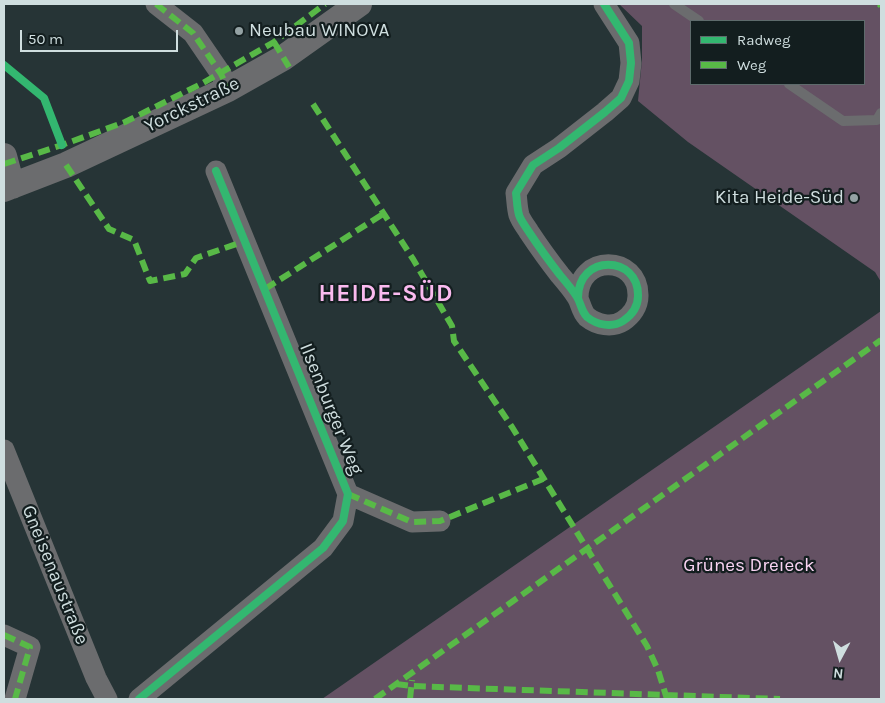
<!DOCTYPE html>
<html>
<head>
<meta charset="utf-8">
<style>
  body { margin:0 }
  #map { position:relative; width:885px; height:703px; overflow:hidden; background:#263436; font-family:Karla,sans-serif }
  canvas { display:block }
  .frame { position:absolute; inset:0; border:5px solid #cfdedf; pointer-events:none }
  .legend { position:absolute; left:690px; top:20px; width:175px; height:65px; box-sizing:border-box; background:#131e1f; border:1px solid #5e6b6c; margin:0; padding:6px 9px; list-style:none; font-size:15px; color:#cfdedf }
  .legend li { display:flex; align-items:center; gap:10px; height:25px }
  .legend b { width:25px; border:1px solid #5e6b6c }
  .north { position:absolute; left:815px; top:633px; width:50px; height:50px; -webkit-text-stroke:4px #131e1f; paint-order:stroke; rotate:186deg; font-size:14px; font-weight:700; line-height:20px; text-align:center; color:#cfdedf }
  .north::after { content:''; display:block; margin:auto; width:18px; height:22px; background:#cfdedf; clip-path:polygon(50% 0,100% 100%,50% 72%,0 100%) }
  .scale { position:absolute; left:20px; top:30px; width:158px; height:22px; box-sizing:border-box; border:2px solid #cfdedf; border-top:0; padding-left:6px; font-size:15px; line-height:18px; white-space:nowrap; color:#cfdedf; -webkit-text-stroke:4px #131e1f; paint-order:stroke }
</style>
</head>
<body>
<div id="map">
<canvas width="885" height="703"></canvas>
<div class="frame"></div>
<ul class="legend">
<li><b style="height:6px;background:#33b770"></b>Radweg</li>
<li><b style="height:6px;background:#58b947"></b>Weg</li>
</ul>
<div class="north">N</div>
<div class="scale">50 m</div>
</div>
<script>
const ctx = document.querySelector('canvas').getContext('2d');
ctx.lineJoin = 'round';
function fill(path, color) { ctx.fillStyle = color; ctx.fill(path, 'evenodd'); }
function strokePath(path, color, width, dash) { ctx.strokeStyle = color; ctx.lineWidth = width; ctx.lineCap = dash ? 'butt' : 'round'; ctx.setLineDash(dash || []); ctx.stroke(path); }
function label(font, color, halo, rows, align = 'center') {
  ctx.font = font + ' Karla,sans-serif'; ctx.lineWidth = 4.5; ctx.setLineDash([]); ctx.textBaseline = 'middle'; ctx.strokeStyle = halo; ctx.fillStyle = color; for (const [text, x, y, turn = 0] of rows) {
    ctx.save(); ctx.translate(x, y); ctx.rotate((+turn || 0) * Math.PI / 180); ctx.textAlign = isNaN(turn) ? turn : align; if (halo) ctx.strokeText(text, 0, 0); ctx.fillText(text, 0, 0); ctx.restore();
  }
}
fill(new Path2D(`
  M619 4H881V282L875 272 688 142 638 101 642 60V26ZM691 21H864V84H691Z
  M881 311V699H322Z`), '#645163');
strokePath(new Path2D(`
  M674 4 699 21
  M789 84 843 121 877 120 881 113`), '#6b6c6e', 10);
strokePath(new Path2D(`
  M156 4 193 33 221 74 228 89
  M578 298C578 253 639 255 638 296 638 306 632 315 623 321 612 328 597 325 587 317 581 311 581 303 577 297 572 289 566 282 560 275 549 261 539 247 529 232 526 227 521 221 519 215 517 208 517 200 516 193L533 165 559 148 605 112 621 98 629 81 631 63 629 43 604 4
  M4 450 96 678 107 699
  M348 494 412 522 440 521
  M4 635 30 647 15 699
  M139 699 323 548 343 521 348 494 216 171`), '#6b6c6e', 21);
strokePath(new Path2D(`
  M4 156 12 186
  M4 189 66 165 228 89 283 58 359 4`), '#6b6c6e', 26);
strokePath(new Path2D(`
  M156 4 193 33 221 74 228 89
  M879 4 881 6
  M274 42 289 67
  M313 104 413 259 452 326 454 341 512 427 647 646 658 670 667 699
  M4 164 62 145 125 122 203 83 274 42 325 4
  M66 165 109 229 134 240 150 281 185 274 196 258 245 241
  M265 289 383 214
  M348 494 412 522 440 521 543 479
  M4 635 30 647 15 699
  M396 684 411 686 780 699
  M375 699 881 340
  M410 699 412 680`), '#58b947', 6, [12, 6]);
strokePath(new Path2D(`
  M4 65 44 98 62 145
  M578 298C578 253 639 255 638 296 638 306 632 315 623 321 612 328 597 325 587 317 581 311 581 303 577 297 572 289 566 282 560 275 549 261 539 247 529 232 526 227 521 221 519 215 517 208 517 200 516 193L533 165 559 148 605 112 621 98 629 81 631 63 629 43 604 4
  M139 699 323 548 343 521 348 494 216 171`), '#33b770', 8);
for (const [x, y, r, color] of [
  [239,31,5,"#94a2a4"],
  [854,198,5,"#94a2a4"]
]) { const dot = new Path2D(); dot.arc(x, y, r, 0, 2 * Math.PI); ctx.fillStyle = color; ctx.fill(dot); strokePath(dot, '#131e1f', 2); }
label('19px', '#cfdedf', '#131e1f', [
  ["Neubau WINOVA",249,31],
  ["Kita Heide-Süd",844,198,"right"]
], 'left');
label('19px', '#cfdedf', '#131e1f', [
  ["Yorckstraße",192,105,-26],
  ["Ilsenburger Weg",331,409,68],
  ["Gneisenaustraße",55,575,68]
]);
label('19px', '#f8d3f1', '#131e1f', [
  ["Grünes Dreieck",749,566]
]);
ctx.letterSpacing = '1px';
label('bold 24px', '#fabaef', '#131e1f', [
  ["HEIDE-SÜD",386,294]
]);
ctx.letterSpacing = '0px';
</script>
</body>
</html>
